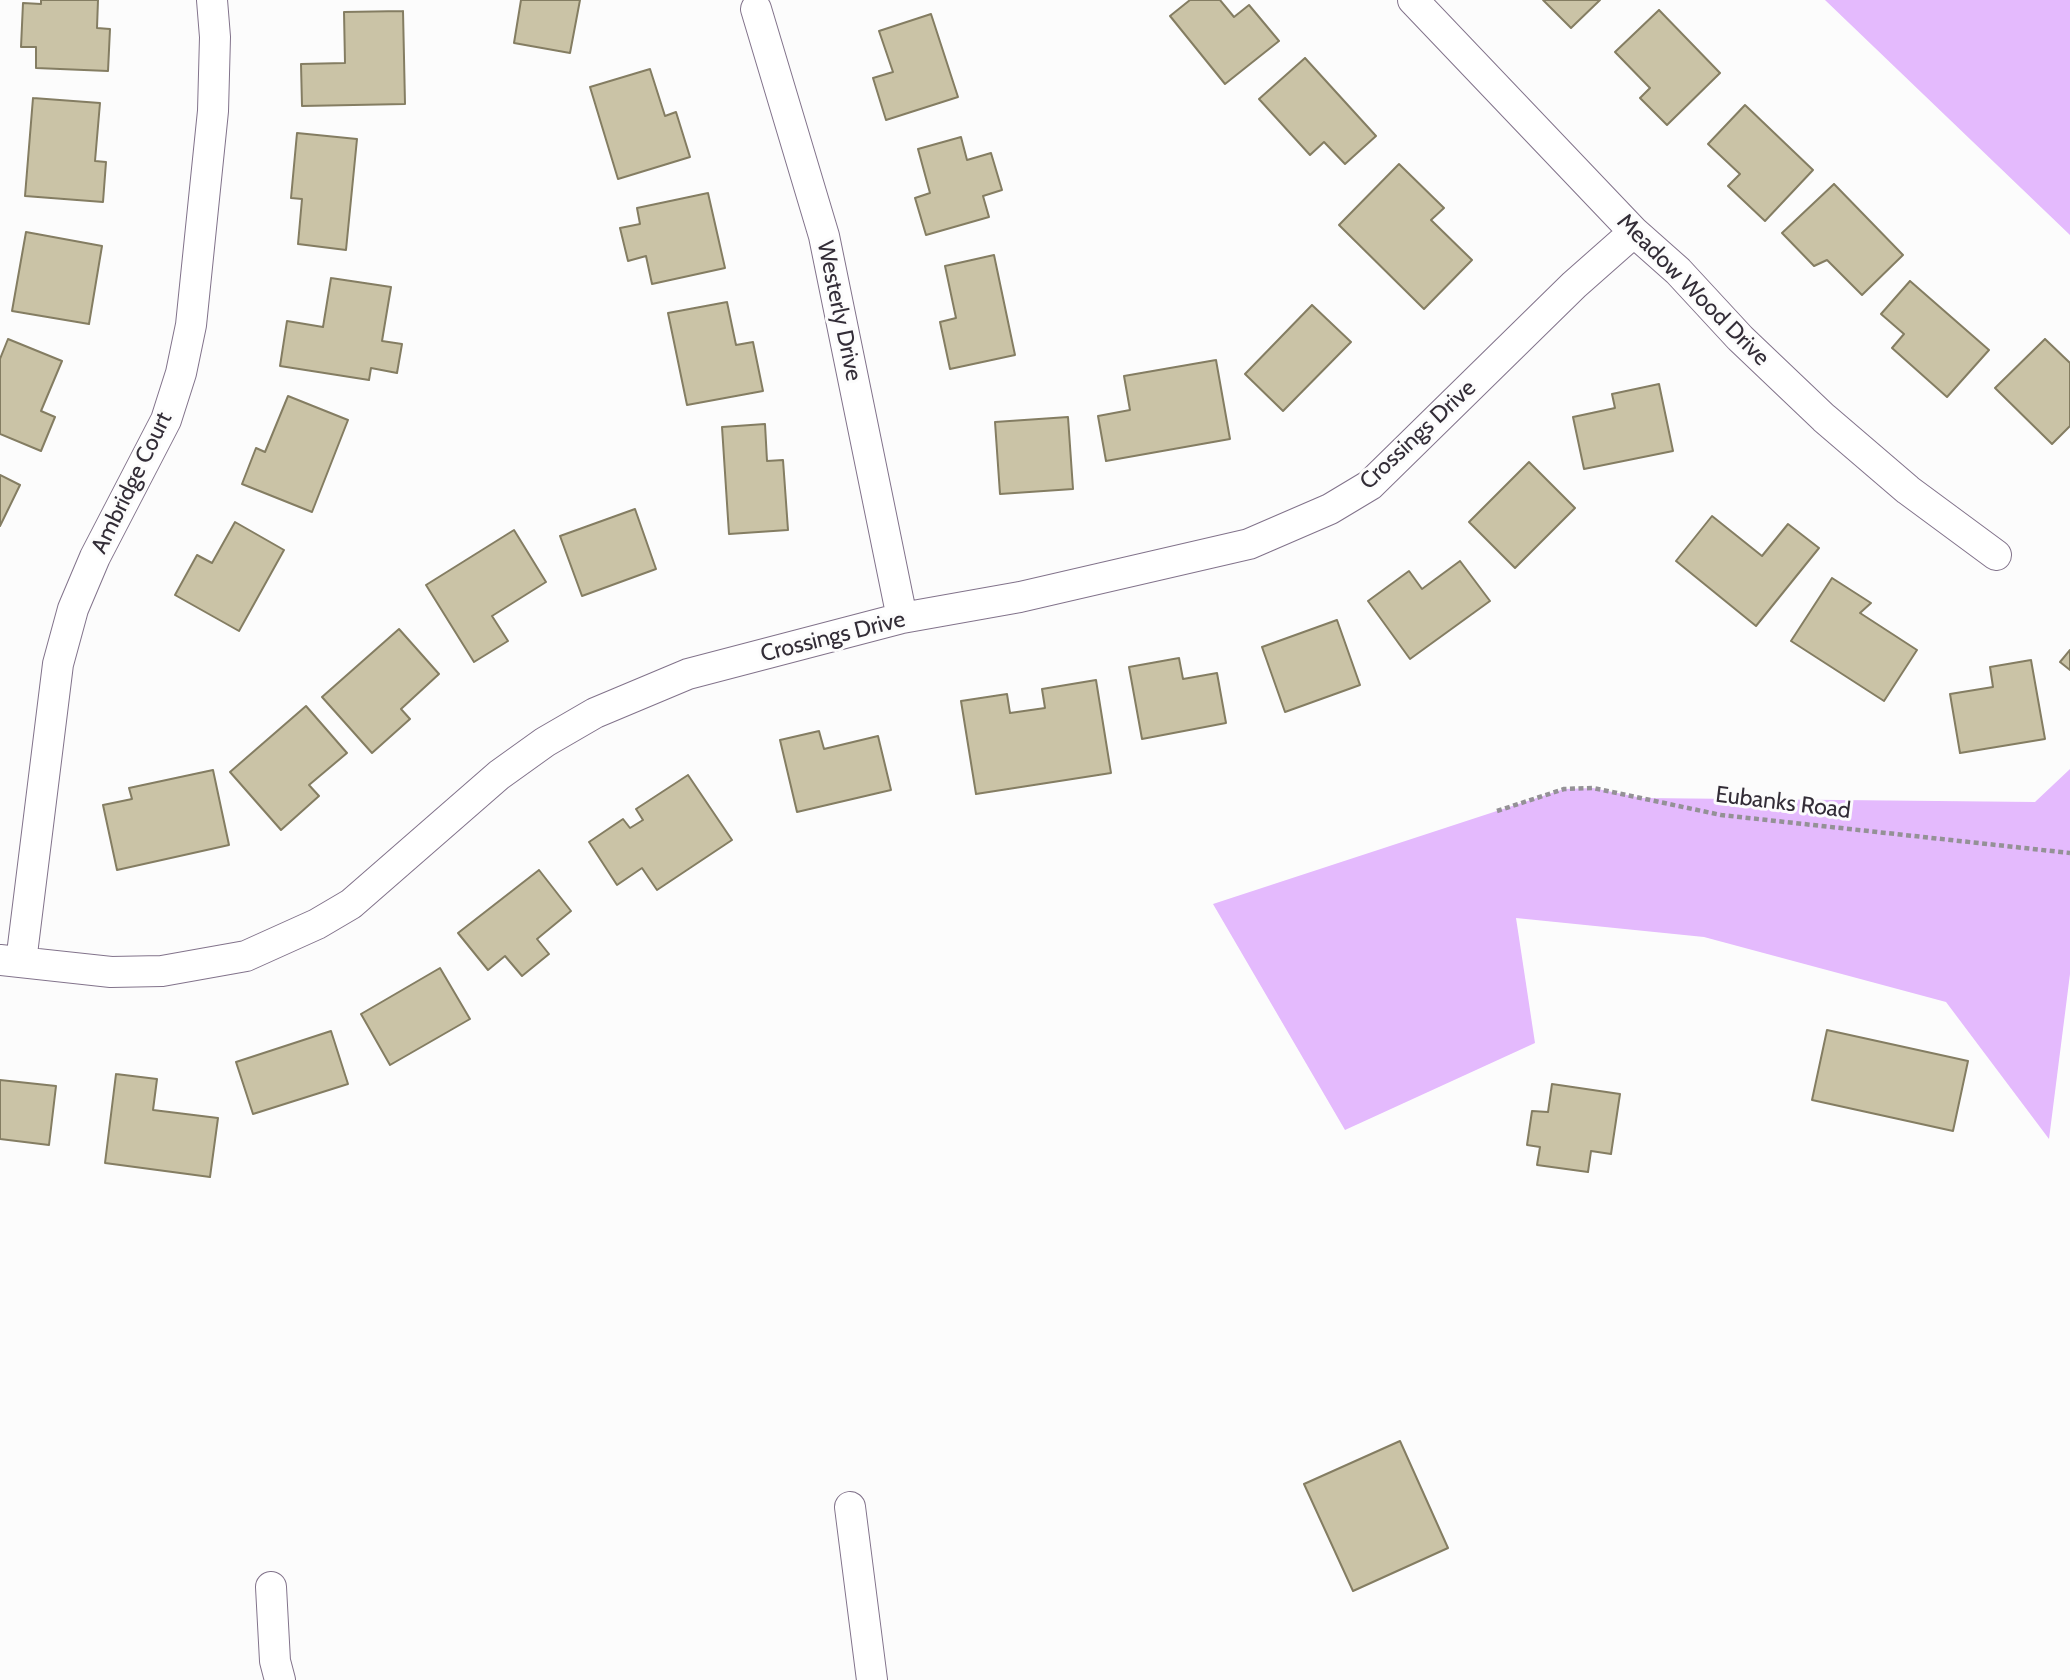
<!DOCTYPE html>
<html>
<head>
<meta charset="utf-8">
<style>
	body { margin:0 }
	canvas { display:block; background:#fcfcfc }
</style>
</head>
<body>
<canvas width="2070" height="1680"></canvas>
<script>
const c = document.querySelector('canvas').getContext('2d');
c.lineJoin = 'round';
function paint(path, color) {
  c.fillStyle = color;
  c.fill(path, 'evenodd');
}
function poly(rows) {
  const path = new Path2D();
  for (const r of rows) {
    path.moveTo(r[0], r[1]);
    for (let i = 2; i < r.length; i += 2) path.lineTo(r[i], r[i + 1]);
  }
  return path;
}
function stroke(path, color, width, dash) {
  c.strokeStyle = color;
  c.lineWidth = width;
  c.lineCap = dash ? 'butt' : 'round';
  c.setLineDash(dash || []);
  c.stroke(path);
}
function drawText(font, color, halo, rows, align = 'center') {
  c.font = font + ' Cabin,sans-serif';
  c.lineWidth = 6;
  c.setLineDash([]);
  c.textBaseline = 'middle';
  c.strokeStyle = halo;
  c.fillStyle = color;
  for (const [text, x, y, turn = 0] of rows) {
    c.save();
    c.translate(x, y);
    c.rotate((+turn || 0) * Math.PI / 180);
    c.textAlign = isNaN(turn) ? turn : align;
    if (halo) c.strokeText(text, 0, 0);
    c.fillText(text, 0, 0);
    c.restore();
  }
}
const forest = poly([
	[1825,0,2070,0,2070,235],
	[2070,769,2070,974,2049,1139,1946,1002,1704,937,1516,918,1535,1043,1345,1130,1213,904,1564,789,1593,788,1642,798,2035,802]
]);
const building = poly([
	[41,0,98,0,97,28,110,29,108,71,36,68,36,47,21,47,23,3,41,4,41,0],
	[521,0,580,0,570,53,514,43,521,0],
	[1190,0,1220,0,1234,17,1249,5,1279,41,1225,84,1170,16,1190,0],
	[1543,0,1600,0,1571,28,1543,0],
	[1659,10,1720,73,1667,125,1640,98,1650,88,1615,52,1659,10],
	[403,11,405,104,302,106,301,64,345,63,344,12,403,11],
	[931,14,958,97,886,120,873,78,893,72,879,31,931,14],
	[1305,58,1376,136,1345,164,1324,142,1310,155,1259,99,1305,58],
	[650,69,665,116,676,112,690,157,618,179,590,87,650,69],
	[33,98,100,103,95,161,106,162,103,202,25,196,33,98],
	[1745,105,1813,170,1765,221,1728,186,1740,174,1708,144,1745,105],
	[297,133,357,139,346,250,298,244,302,199,291,198,297,133],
	[961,137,967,160,991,153,1002,190,983,196,989,217,926,235,915,198,930,193,918,149,961,137],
	[1399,164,1444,208,1431,220,1472,260,1424,309,1339,225,1399,164],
	[1834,184,1903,255,1862,295,1827,260,1814,266,1782,233,1834,184],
	[708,193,725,268,652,284,646,256,628,261,620,228,640,224,637,208,708,193],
	[26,232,102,246,89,324,12,311,26,232],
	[994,255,1015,355,950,369,940,322,956,318,945,266,994,255],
	[331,278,391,287,382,341,402,344,397,373,371,368,369,380,280,366,287,321,323,327,331,278],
	[1910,281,1989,350,1947,397,1892,348,1904,334,1881,314,1910,281],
	[727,302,736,345,753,342,763,391,687,405,668,313,727,302],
	[1312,305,1351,342,1283,411,1245,374,1312,305],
	[8,339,62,361,41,411,55,417,41,451,0,434,0,359,8,339],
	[2045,339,2070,363,2070,426,2052,444,1995,388,2045,339],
	[1216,360,1230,439,1106,461,1098,416,1130,410,1124,376,1216,360],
	[1659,384,1673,451,1584,469,1573,417,1615,408,1612,394,1659,384],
	[288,396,348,420,312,512,242,484,256,448,265,452,288,396],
	[1068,417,1073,489,1000,494,995,422,1068,417],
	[765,424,767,461,783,460,788,530,729,534,722,427,765,424],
	[1529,462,1575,508,1515,568,1469,522,1529,462],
	[0,475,20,485,0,526,0,475],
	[635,509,656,569,582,596,560,536,635,509],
	[1712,516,1762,556,1788,524,1819,548,1756,626,1676,561,1712,516],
	[235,522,284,550,239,631,175,595,197,555,212,563,235,522],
	[514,530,546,582,492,616,508,641,474,662,426,585,514,530],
	[1460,561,1490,601,1410,659,1368,601,1409,571,1422,589,1460,561],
	[1832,578,1871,603,1860,613,1917,650,1884,701,1791,641,1832,578],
	[1337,620,1360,685,1285,712,1262,647,1337,620],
	[399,629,439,674,401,709,410,719,372,753,322,697,399,629],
	[2070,650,2070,670,2060,662,2070,650],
	[1179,658,1183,679,1217,673,1226,723,1142,739,1129,667,1179,658],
	[2031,660,2045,739,1960,753,1950,694,1993,687,1990,667,2031,660],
	[1096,680,1111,773,976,794,961,701,1007,694,1010,713,1045,708,1042,689,1096,680],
	[306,706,347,753,309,785,319,796,281,830,230,772,306,706],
	[819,731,824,749,878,736,891,790,797,812,780,740,819,731],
	[213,770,229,845,117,870,103,805,132,799,129,788,213,770],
	[688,775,732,840,657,890,642,868,617,885,589,842,623,819,630,828,643,820,636,809,688,775],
	[539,870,571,911,537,939,549,954,522,976,505,956,488,970,458,933,539,870],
	[440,968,470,1019,390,1065,361,1014,440,968],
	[1827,1030,1968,1061,1953,1131,1812,1100,1827,1030],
	[331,1031,348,1084,253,1114,236,1062,331,1031],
	[116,1074,157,1079,153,1110,218,1118,210,1177,105,1163,116,1074],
	[0,1080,56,1086,49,1145,0,1139,0,1080],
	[1552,1084,1620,1094,1611,1154,1591,1151,1588,1172,1537,1165,1540,1147,1527,1145,1532,1111,1548,1112,1552,1084],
	[1400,1441,1448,1548,1353,1591,1304,1484,1400,1441]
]);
const path = poly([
	[1497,811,1564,789,1593,788,1721,815,2070,853]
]);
const street = poly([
	[1413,0,1634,232,1678,271,1740,338,1824,418,1908,490,1996,555],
	[756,9,824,236,902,618],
	[0,960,111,972,162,971,246,956,317,924,351,904,499,775,545,742,595,713,688,674,902,618,1020,597,1249,544,1330,509,1370,485,1574,285,1634,232],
	[21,962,58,664,73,609,95,557,166,420,181,373,191,325,213,111,215,37,212,0],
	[850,1507,872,1680],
	[271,1587,275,1661,280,1680]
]);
const streetNames = [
	["Meadow Wood Drive",1693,290,45],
	["Westerly Drive",839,311,78],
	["Crossings Drive",1418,435,-43],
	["Ambridge Court",132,483,-64],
	["Crossings Drive",833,637,-14],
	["Eubanks Road",1783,803,7]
];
paint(forest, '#e4bafd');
paint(building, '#cac3a6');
stroke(building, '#847d62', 2);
stroke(street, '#82738b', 32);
stroke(path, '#949196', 4.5, [5, 3.5]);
stroke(street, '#fff', 30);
drawText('23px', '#332d37', '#fcfcfc', streetNames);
</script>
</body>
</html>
